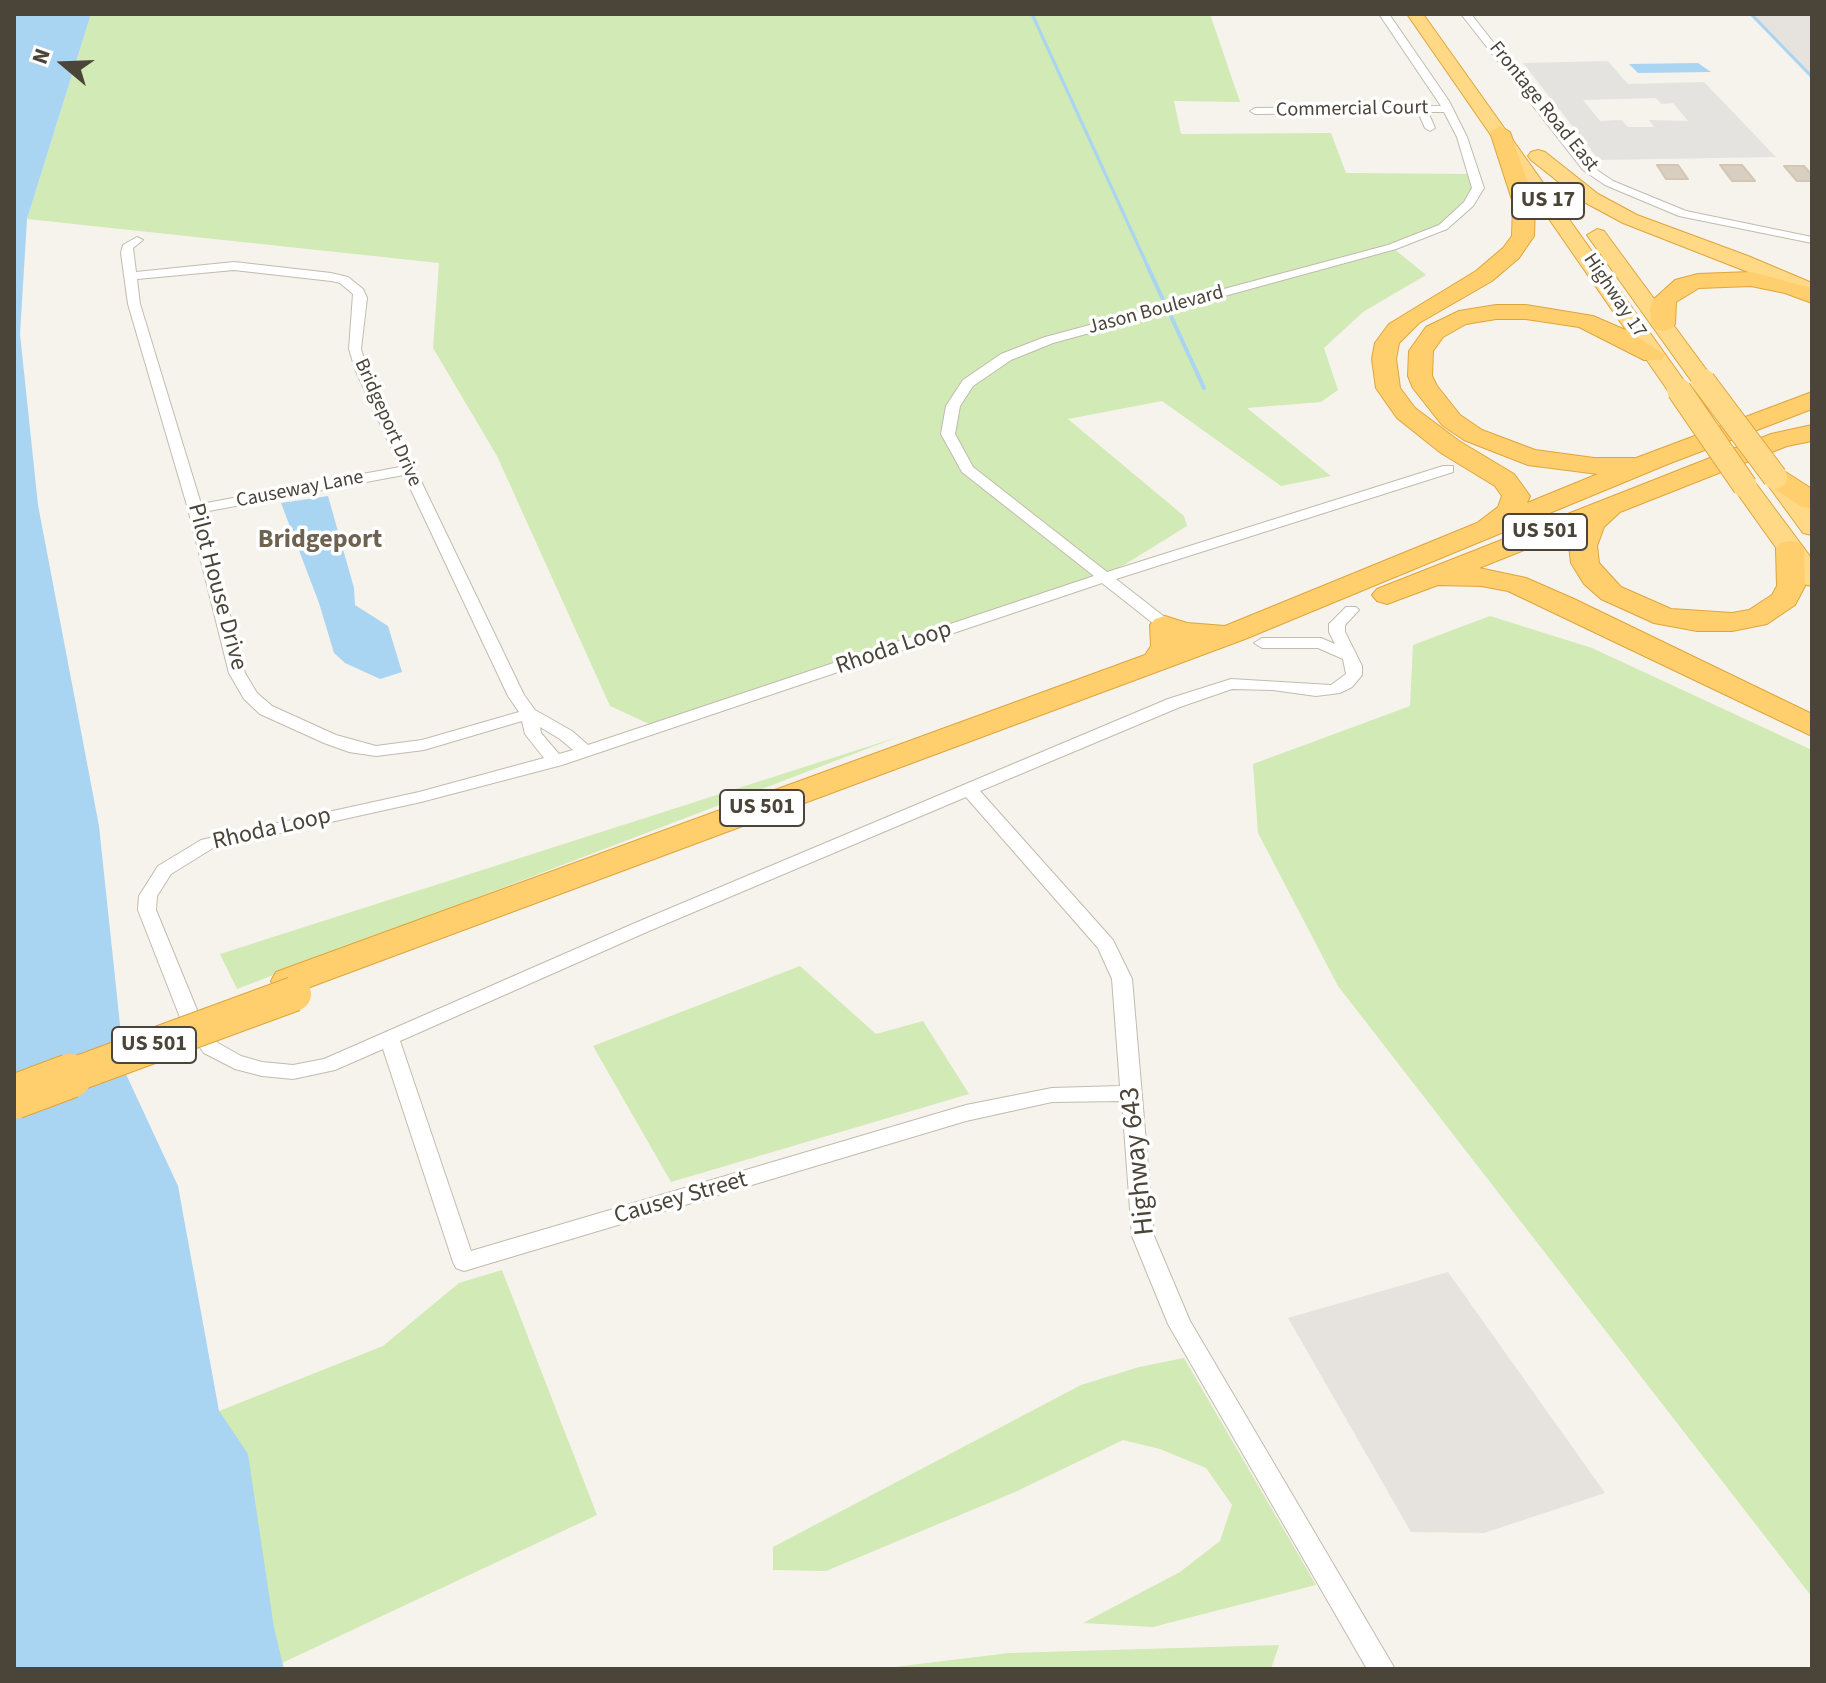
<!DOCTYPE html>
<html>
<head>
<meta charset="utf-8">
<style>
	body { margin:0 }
	#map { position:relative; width:1826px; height:1683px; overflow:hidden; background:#f6f3ec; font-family:"Source Sans 3",sans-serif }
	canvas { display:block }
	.frame { position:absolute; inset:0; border:16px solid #4b4439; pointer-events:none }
	.north { position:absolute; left:24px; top:24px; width:80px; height:80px; -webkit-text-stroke:6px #fff; paint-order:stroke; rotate:289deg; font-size:22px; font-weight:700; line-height:32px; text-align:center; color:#4b4439 }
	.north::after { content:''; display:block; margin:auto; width:28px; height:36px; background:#4b4439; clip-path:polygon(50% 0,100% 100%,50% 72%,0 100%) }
</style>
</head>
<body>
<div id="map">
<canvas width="1826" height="1683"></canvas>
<div class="frame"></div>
<div class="north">N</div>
</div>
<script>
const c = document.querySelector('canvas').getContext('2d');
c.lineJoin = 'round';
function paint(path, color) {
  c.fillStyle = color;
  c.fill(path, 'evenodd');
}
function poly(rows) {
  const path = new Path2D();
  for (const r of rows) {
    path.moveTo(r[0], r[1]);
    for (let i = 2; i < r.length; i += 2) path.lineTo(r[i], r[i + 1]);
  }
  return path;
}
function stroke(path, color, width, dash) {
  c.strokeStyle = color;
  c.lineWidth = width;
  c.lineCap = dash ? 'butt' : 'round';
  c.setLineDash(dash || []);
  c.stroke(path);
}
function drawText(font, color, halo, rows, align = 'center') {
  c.font = font + ' "Source Sans 3",sans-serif';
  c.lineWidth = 7;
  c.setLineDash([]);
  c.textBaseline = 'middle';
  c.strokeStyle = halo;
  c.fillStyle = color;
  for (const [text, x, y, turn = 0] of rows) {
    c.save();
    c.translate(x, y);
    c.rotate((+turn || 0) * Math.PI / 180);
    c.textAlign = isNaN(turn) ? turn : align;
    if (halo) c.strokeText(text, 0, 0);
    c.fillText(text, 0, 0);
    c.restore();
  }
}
const industrial = poly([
	[1751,14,1812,14,1812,78],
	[1448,1272,1605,1493,1484,1533,1411,1532,1288,1318]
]);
const green = poly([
	[91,14,1210,14,1240,102,1174,101,1181,134,1331,133,1346,173,1476,174,1478,188,1443,227,1393,248,1426,275,1363,312,1324,348,1338,390,1321,402,1247,408,1331,476,1281,486,1162,401,1068,419,1184,516,1187,526,1103,578,658,728,610,706,497,456,433,348,439,263,27,219],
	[1490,616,1592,648,1812,750,1812,1597,1338,986,1258,833,1253,764,1410,706,1413,645],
	[898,737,237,989,220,954],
	[800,966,876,1034,923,1021,969,1094,671,1182,593,1046],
	[502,1270,597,1515,282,1663,219,1411,383,1346,459,1283],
	[1184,1358,1316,1585,1153,1627,1083,1623,1180,1572,1220,1541,1232,1505,1206,1468,1160,1449,1123,1440,1015,1492,826,1571,773,1570,773,1547,1081,1385,1139,1367],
	[1279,1645,1271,1669,878,1669,1009,1653]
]);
const parking = poly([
	[1608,61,1628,84,1704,82,1776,157,1599,160,1523,63],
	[1656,98,1661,104,1673,103,1688,121,1649,120,1654,127,1628,127,1622,120,1600,121,1583,100]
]);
const water = poly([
	[14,14,91,14,27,219,20,334,38,505,99,826,125,1072,178,1186,219,1411,248,1454,274,1628,284,1669,14,1669],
	[1698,63,1711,72,1638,73,1629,64],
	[328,496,354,588,355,605,388,626,402,672,380,679,345,663,334,653,319,603,281,503]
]);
const streamFar1 = poly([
	[1032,14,1148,267],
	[1751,14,1812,77]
]);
const stream = poly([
	[1147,265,1165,304],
	[1169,312,1204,388]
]);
const building = poly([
	[1657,165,1678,165,1688,179,1666,179,1657,165],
	[1720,165,1742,165,1755,181,1732,181,1720,165],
	[1784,166,1804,166,1812,175,1812,181,1797,181,1784,166]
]);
const minor = poly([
	[1379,14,1389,14,1449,101,1467,137,1484,188,1473,206,1447,229,1396,249,1053,343,1011,360,973,386,960,406,955,434,973,467,1107,572,1443,466,1453,466,1453,472,1116,579,1171,622,1173,625,1171,628,1159,628,1102,583,562,765,421,802,213,848,171,874,157,896,156,910,202,1022,218,1043,241,1056,262,1062,293,1065,324,1059,635,923,1168,699,1231,679,1331,685,1346,674,1343,659,1318,648,1262,648,1254,643,1262,638,1321,638,1335,644,1329,632,1329,624,1346,607,1356,607,1359,610,1345,625,1345,632,1362,666,1362,675,1352,687,1340,693,1316,696,1273,690,1232,689,1180,707,980,791,1113,940,1132,979,1154,1236,1190,1321,1395,1669,1367,1669,1168,1324,1132,1236,1122,1101,1052,1102,966,1121,464,1271,456,1268,453,1262,383,1049,335,1070,293,1079,262,1076,235,1069,204,1053,183,1025,138,910,139,896,158,866,201,840,419,792,544,758,525,734,522,721,424,750,376,756,349,752,324,743,260,714,244,699,229,673,188,509,128,304,121,253,123,245,137,237,143,240,133,248,136,272,234,262,331,273,348,277,363,289,367,298,361,349,367,369,524,695,535,710,572,731,588,745,1094,576,962,472,941,434,946,406,963,380,1001,354,1045,337,1388,245,1439,225,1464,202,1472,188,1457,137,1444,112,1428,112,1435,128,1430,131,1425,128,1418,112,1255,114,1250,111,1255,108,1441,106,1379,14],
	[234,270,331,281,340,283,353,294,349,349,355,369,400,467,201,504,140,304,137,279,234,270],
	[404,475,508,696,519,712,422,740,376,746,336,735,272,706,257,693,245,673,203,512,404,475],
	[540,727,560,739,573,750,559,754,541,733,540,727],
	[966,797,1098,948,1112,979,1120,1086,1052,1088,966,1105,471,1251,400,1041,649,931,966,797],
	[1461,14,1471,14,1591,166,1613,181,1686,211,1812,237,1812,243,1679,216,1605,185,1583,170,1461,14]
]);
const trunk = poly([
	[1407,14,1423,14,1687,385,1691,390,1687,395,1671,395,1407,14],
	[1538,150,1545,152,1598,194,1637,215,1748,256,1812,283,1812,297,1623,223,1584,202,1531,160,1528,156,1531,152,1538,150],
	[1597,229,1604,231,1711,376,1715,381,1711,386,1695,386,1587,235,1597,229],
	[1775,469,1784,472,1812,509,1812,535,1803,533,1762,477,1766,472,1775,469],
	[1745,478,1754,481,1812,559,1812,586,1802,584,1732,486,1736,481,1745,478]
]);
const motorway = poly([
	[1500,126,1510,132,1535,203,1534,236,1519,258,1492,281,1419,323,1399,343,1396,359,1400,388,1415,408,1459,441,1514,474,1530,496,1527,503,1598,474,1528,465,1464,440,1442,425,1413,388,1408,376,1409,351,1426,327,1459,311,1496,305,1526,305,1593,316,1630,332,1665,355,1662,360,1644,360,1579,327,1526,319,1496,319,1466,324,1443,337,1433,351,1432,376,1437,386,1460,415,1482,430,1535,450,1594,458,1636,458,1812,392,1812,409,1668,464,1245,639,302,990,289,994,276,990,271,981,276,972,1145,655,1151,646,1150,625,1155,619,1165,616,1187,623,1225,626,1477,523,1498,507,1502,496,1495,486,1441,453,1397,418,1376,388,1372,359,1375,343,1389,324,1476,271,1503,248,1512,236,1513,203,1490,132,1500,126],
	[1751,272,1812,288,1812,303,1785,293,1751,286,1699,288,1676,302,1675,324,1671,329,1663,331,1655,329,1651,324,1650,308,1654,299,1675,280,1698,274,1751,272],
	[1812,425,1812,441,1787,446,1620,512,1604,527,1597,546,1599,563,1621,587,1671,609,1732,613,1749,610,1772,595,1777,586,1776,549,1780,543,1790,541,1800,543,1804,549,1805,586,1795,605,1767,624,1732,631,1697,631,1654,623,1601,599,1584,584,1571,563,1569,546,1574,530,1479,568,1526,578,1574,599,1812,714,1812,736,1508,591,1481,586,1438,585,1387,604,1377,601,1372,595,1377,589,1771,434,1812,425],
	[1775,469,1784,471,1812,489,1812,509,1802,507,1766,483,1762,477,1766,471,1775,469]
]);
const trunkBridge = poly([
	[1703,381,1775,477],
	[1679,390,1745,486]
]);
const motorwayBridgeFar1 = poly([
	[65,1078,294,994]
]);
const motorwayBridge = poly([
	[14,1097,70,1076]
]);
const farStreetnames = [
	["Frontage Road East",1543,107,51],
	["Commercial Court",1352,110,-1],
	["Highway 17",1614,296,56],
	["Jason Boulevard",1156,311,-15],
	["Bridgeport Drive",387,423,66],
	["Causeway Lane",300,490,-11]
];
const shields = [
	[1548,201,72],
	[1545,532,84],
	[762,808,84],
	[154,1045,84]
];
const shieldNames = [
	["US 17",1548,201],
	["US 501",1545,532],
	["US 501",762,808],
	["US 501",154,1045]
];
const streetNames = [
	["Pilot House Drive",216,587,75],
	["Rhoda Loop",894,649,-19],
	["Rhoda Loop",272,830,-13],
	["Causey Street",681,1199,-16]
];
const neighbourhoodNames = [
	["Bridgeport",320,541]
];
const nearStreetnames = [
	["Highway 643",1139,1161,-96]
];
paint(industrial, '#e6e2dd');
paint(green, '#d2eab5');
paint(parking, '#e5e3e0');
paint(water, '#a9d4f2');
stroke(streamFar1, '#a9d4f2', 3);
stroke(stream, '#a9d4f2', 4);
paint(building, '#d8cfc1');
stroke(building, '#d3c7b4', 2);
stroke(minor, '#c2bbae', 2);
stroke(trunk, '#e0a43c', 2);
stroke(motorway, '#e0a43c', 2);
paint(minor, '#fff');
paint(trunk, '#ffd985');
paint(motorway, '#ffcf6e');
stroke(trunkBridge, '#e0a43c', 26, []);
stroke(motorwayBridgeFar1, '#e0a43c', 36, []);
stroke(motorwayBridge, '#e0a43c', 46, []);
stroke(trunkBridge, '#ffd985', 24);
stroke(motorwayBridgeFar1, '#ffcf6e', 34);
stroke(motorwayBridge, '#ffcf6e', 44);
drawText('20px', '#4b4439', '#fff', farStreetnames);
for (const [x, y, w] of shields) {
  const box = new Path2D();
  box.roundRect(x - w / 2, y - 18, w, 36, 6);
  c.fillStyle = '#fff';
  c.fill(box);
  stroke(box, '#4b4439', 2);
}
drawText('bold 22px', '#4b4439', null, shieldNames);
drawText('24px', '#4b4439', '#fff', streetNames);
drawText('bold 26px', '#6e6250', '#fff', neighbourhoodNames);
drawText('28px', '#4b4439', '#fff', nearStreetnames);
</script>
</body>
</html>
